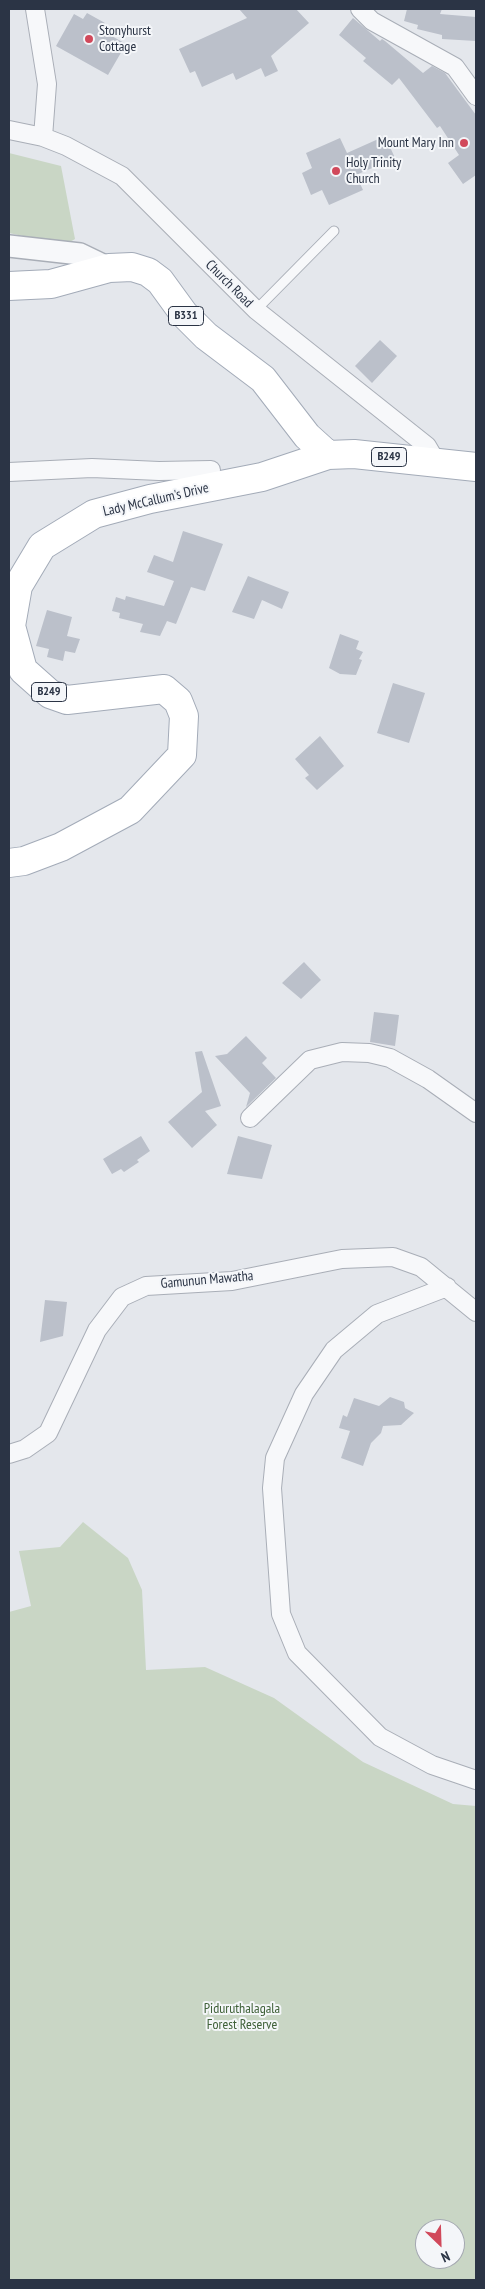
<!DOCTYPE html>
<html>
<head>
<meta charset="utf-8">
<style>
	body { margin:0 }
	#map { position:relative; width:485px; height:2289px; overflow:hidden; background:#e4e7ec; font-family:"PT Sans Narrow",sans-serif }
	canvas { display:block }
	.frame { position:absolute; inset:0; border:10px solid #2b3445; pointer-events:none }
	.north { position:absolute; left:415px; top:2219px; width:50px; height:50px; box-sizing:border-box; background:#f4f6f9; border:1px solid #a4a8b1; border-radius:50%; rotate:156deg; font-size:14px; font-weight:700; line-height:20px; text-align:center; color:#2b3445 }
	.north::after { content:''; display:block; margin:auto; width:18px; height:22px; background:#d1495b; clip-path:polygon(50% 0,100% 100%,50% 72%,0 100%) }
</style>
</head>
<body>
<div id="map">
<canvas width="485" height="2289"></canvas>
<div class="frame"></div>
<div class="north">N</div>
</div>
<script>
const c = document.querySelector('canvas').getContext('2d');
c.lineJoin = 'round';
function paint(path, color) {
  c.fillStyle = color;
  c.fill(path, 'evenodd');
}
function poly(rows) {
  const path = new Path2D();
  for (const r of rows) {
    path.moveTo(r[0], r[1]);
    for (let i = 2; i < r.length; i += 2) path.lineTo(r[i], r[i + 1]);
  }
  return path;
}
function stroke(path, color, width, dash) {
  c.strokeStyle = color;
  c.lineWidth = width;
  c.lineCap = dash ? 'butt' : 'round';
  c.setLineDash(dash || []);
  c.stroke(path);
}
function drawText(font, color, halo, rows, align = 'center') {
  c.font = font + ' "PT Sans Narrow",sans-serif';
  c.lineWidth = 4;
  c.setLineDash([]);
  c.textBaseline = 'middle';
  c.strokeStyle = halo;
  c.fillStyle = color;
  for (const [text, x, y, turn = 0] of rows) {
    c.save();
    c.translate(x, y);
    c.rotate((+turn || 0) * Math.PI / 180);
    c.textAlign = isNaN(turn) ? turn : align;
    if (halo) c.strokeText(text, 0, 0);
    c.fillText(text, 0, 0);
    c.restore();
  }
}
const green = poly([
	[9,153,61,166,75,239,65,245,9,233],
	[83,1522,128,1558,142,1590,146,1670,205,1667,274,1698,363,1762,453,1804,476,1806,476,2280,9,2280,9,1612,31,1606,19,1551,60,1547],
	[425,2229,455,2229,455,2259,425,2259]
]);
const building = poly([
	[239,9,296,9,309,23,271,56,278,71,265,77,261,68,236,80,233,73,202,87,195,71,190,73,179,49,247,18],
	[407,9,442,9,440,14,476,17,476,41,442,39,442,35,417,29,418,25,404,21],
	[87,13,105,23,101,30,126,44,108,75,56,46,74,14,83,19],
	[353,18,380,41,382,39,385,41,423,73,432,66,445,73,476,115,476,175,463,184,448,163,459,155,440,126,437,128,399,78,392,85,363,61,366,58,339,35],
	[385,136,395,158,356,175,363,190,329,205,322,190,311,195,302,173,312,168,306,153,340,138,347,153],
	[380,340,397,356,372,383,355,366],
	[183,531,223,544,205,591,191,587,176,624,167,621,160,636,140,632,143,624,119,618,120,613,112,611,116,597,125,600,126,596,164,606,174,581,147,572,154,555,173,562],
	[248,576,289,592,282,609,262,600,254,619,232,612],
	[47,610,72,617,67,636,80,639,75,653,65,651,63,661,47,657,49,649,36,646],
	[340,634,359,641,356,649,363,652,359,659,362,660,356,675,340,674,329,668],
	[393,683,425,693,409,743,377,733],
	[320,736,344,766,317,790,305,778,309,775,295,759],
	[304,962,321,980,301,999,282,983],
	[374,1012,399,1015,395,1046,370,1042],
	[246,1036,267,1058,262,1063,276,1078,246,1107,250,1093,215,1056,227,1054],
	[202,1051,221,1106,205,1111,217,1125,192,1148,168,1122,202,1092,195,1052],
	[141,1136,150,1151,137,1160,139,1162,124,1172,121,1169,112,1174,103,1159],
	[238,1136,272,1145,262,1179,227,1174],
	[45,1300,67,1302,63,1336,40,1342],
	[390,1397,404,1402,405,1408,414,1413,401,1425,383,1426,381,1433,371,1443,363,1466,341,1458,350,1431,339,1428,343,1415,347,1417,354,1398,379,1406]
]);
const service = poly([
	[256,310,334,231]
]);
const minor = poly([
	[35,9,47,84,43,137],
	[360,9,372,21,455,67,476,96],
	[9,130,43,137,66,146,122,176,256,310,427,446,437,463],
	[9,472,92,468,159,471,211,470],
	[250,1118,310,1060,342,1052,369,1053,390,1058,428,1079,476,1113],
	[447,1287,377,1314,334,1350,304,1394,275,1458,272,1488,281,1614,297,1653,380,1737,432,1765,476,1780],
	[9,1454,25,1449,48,1433,97,1330,122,1297,146,1286,232,1281,342,1259,393,1257,421,1267,476,1312]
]);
const tertiary = poly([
	[9,246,80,254,109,268]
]);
const primary = poly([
	[9,286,51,284,109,268,132,267,148,272,160,281,184,314,206,336,263,379,307,436,328,455],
	[9,863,24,861,61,847,130,810,182,755,184,716,178,701,164,689,67,700,50,694,23,670,11,626,18,586,42,546,94,514,150,499,262,477,328,455,354,454,476,467]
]);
const markers = [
	[89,39,5,"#d1495b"],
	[464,143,5,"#d1495b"],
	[336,171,5,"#d1495b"]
];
const shields = [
	[186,316,35],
	[389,457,35],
	[49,692,35]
];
const shieldNames = [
	["B331",186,316],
	["B249",389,457],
	["B249",49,692]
];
const poiNames = [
	["Stonyhurst",99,31],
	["Cottage",99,47],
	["Mount Mary Inn",454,143,"right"],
	["Holy Trinity",346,163],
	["Church",346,179]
];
const streetNames = [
	["Church Road",229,284,45],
	["Lady McCallum's Drive",156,500,-13],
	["Gamunun Mawatha",207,1280,-5]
];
const parkNames = [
	["Piduruthalagala",242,2009],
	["Forest Reserve",242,2025]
];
paint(green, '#c9d6c5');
paint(building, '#bbc0ca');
stroke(service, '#a9aeb7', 11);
stroke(minor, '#a9aeb7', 20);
stroke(tertiary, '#a9aeb7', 24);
stroke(primary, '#a3abb8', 30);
stroke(service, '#f7f8fa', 9);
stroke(minor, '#f7f8fa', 18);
stroke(tertiary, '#f7f8fa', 21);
stroke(primary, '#fff', 28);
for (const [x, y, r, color] of markers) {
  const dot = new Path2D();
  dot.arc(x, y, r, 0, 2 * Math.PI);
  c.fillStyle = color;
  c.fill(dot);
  stroke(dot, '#f4f6f9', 2);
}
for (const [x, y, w] of shields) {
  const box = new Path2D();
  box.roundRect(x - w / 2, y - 9.5, w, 19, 4);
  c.fillStyle = '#f4f6f9';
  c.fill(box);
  stroke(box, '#2b3445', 1);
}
drawText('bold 12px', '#2b3445', null, shieldNames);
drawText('14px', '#2b3445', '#f4f6f9', poiNames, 'left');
drawText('14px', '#2b3445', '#f4f6f9', streetNames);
drawText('14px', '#3f6138', '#f4f6f9', parkNames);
</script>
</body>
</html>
